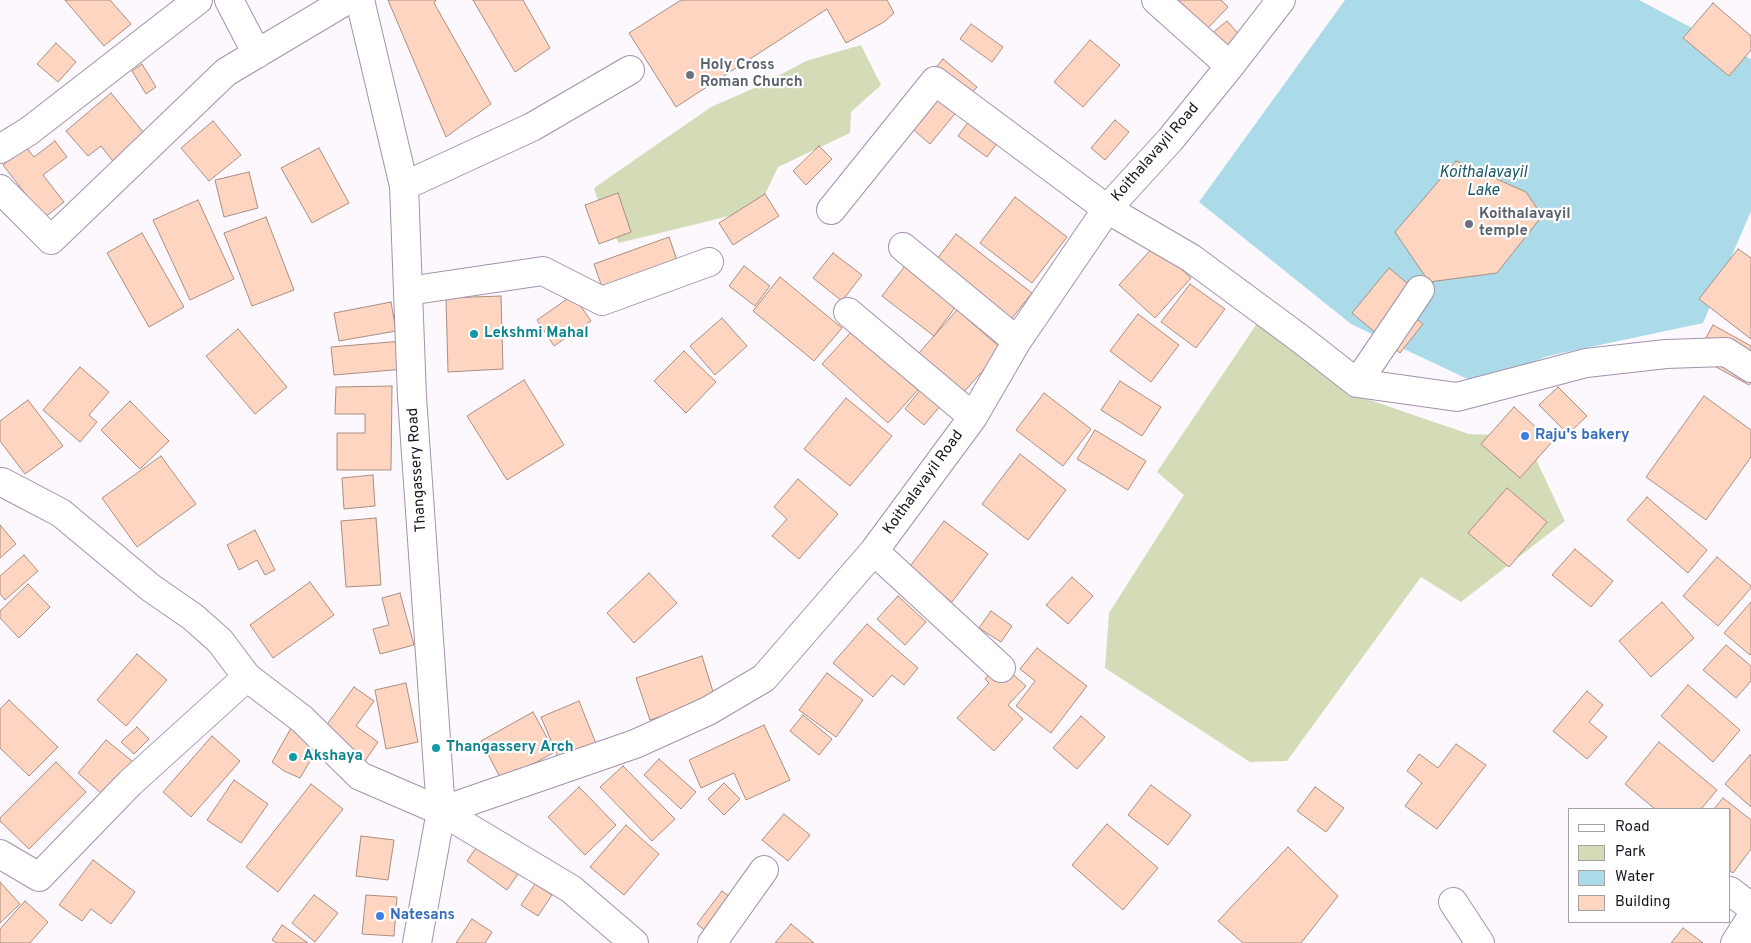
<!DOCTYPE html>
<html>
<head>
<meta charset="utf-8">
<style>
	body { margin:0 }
	#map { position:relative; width:1751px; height:943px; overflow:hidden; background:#fcf8fe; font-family:Overpass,sans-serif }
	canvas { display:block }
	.legend { position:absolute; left:1568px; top:808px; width:162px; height:115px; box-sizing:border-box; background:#fff; border:1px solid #a4a1a5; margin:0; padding:6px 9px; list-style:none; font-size:15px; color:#1b151e }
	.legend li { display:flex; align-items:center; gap:10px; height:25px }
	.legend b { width:25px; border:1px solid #a4a1a5 }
</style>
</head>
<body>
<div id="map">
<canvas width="1751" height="943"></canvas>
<ul class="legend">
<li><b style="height:6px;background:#fff"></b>Road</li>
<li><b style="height:14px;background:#d3dcb7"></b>Park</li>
<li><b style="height:14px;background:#abdae9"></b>Water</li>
<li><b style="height:14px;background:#fed5c1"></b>Building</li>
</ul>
</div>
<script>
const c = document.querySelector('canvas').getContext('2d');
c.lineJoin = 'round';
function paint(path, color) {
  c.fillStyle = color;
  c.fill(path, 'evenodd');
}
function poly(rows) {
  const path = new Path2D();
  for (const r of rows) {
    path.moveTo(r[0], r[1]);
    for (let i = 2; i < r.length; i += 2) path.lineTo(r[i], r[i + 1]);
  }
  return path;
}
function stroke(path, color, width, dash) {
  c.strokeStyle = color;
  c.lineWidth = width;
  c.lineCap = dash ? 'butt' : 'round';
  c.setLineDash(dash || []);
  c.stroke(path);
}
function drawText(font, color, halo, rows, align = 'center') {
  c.font = font + ' Overpass,sans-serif';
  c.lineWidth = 4.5;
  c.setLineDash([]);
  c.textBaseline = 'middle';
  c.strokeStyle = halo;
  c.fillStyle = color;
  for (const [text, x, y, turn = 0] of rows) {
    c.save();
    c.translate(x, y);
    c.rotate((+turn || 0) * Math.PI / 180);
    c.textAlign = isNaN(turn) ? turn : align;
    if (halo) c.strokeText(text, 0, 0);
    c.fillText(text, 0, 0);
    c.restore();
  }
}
const green = poly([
	[861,45,881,85,851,112,850,133,778,167,758,209,619,243,603,216,594,188,711,107,759,86,806,61],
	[1258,322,1358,396,1469,434,1525,436,1565,521,1461,602,1421,577,1287,761,1250,762,1105,668,1109,613,1184,495,1157,472]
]);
const water = poly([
	[1345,0,1639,0,1751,59,1751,211,1703,323,1548,356,1476,383,1351,324,1199,202]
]);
const building = poly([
	[65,0,110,0,131,24,104,46,65,0],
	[388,0,436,0,434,3,491,104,446,137,388,0],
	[473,0,523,0,550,48,515,72,473,0],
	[681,0,887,0,894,13,884,22,846,43,827,9,676,107,629,33,681,0],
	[1175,0,1221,0,1228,7,1207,29,1175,0],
	[1713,3,1751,36,1751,50,1729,76,1683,38,1713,3],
	[1227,21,1244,40,1228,53,1211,34,1227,21],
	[971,24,1003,47,992,62,960,39,971,24],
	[1090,40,1120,65,1083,107,1054,82,1090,40],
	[56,43,76,62,58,82,37,64,56,43],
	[943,59,977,87,930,144,896,115,943,59],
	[142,64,156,87,146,94,132,71,142,64],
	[111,93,148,138,116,165,101,146,88,156,66,131,111,93],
	[975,113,1003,135,987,157,958,136,975,113],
	[1115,120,1129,132,1105,160,1091,148,1115,120],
	[213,121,241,155,209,181,181,148,213,121],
	[55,141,67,157,43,175,64,202,44,218,3,165,26,147,34,157,55,141],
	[819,146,832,159,806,185,793,171,819,146],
	[319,148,349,203,312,223,281,168,319,148],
	[1456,161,1526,192,1542,216,1497,273,1429,282,1395,232,1456,161],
	[249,172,258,208,224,217,215,180,249,172],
	[618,193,631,232,599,244,585,205,618,193],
	[765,194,779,216,733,245,719,223,765,194],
	[1015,197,1067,237,1032,283,980,243,1015,197],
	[198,200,234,279,190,300,153,220,198,200],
	[266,217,294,290,252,306,224,233,266,217],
	[142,233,184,307,149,327,107,253,142,233],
	[956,234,1032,293,1009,322,934,263,956,234],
	[669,237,679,266,604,293,594,264,669,237],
	[1155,245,1191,278,1155,318,1119,285,1155,245],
	[1738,249,1751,258,1751,339,1699,299,1738,249],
	[833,253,862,275,842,301,813,278,833,253],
	[908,262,959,302,934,336,882,296,908,262],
	[744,266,770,286,755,306,729,286,744,266],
	[1389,268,1414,289,1400,306,1423,324,1400,353,1352,313,1389,268],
	[780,277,842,328,814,361,753,311,780,277],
	[1190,284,1225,309,1196,348,1161,322,1190,284],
	[573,295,591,321,554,346,537,320,573,295],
	[501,296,503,369,448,372,446,298,501,296],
	[391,302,396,331,339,341,334,313,391,302],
	[957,310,1002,349,963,393,918,354,957,310],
	[1138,314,1179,345,1151,382,1110,351,1138,314],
	[722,318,747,346,715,375,690,346,722,318],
	[1713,325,1751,346,1751,382,1749,385,1696,356,1713,325],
	[238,329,287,387,255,414,206,356,238,329],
	[852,331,918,390,888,423,822,364,852,331],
	[403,341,405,369,334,375,331,347,403,341],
	[684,351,716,382,686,413,654,381,684,351],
	[80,367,109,392,89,415,97,422,80,442,43,410,80,367],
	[524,380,564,445,507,480,467,416,524,380],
	[1120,381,1161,407,1142,436,1101,410,1120,381],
	[392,386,391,470,337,470,337,433,365,433,365,414,335,414,336,387,392,386],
	[1558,387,1587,416,1568,434,1539,405,1558,387],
	[922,388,942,404,924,425,905,409,922,388],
	[1044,393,1091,429,1063,466,1016,430,1044,393],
	[1704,396,1751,430,1751,457,1706,520,1646,477,1704,396],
	[846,398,892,436,850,486,804,449,846,398],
	[28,400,63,446,25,474,0,441,0,421,28,400],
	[130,401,169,441,140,469,101,430,130,401],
	[1514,407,1552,442,1520,478,1481,444,1514,407],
	[1095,430,1146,461,1128,490,1077,459,1095,430],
	[1020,454,1066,490,1028,540,982,504,1020,454],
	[161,456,196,504,137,547,102,498,161,456],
	[373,475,375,506,344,509,342,478,373,475],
	[798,479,838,514,799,559,772,536,787,519,774,507,798,479],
	[1507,488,1547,522,1509,567,1468,533,1507,488],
	[1647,497,1707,550,1688,573,1627,520,1647,497],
	[376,518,381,585,346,587,341,521,376,518],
	[944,521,988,554,952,602,908,569,944,521],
	[0,525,16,544,0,558,0,525],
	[255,530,275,570,265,575,257,560,239,570,227,545,255,530],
	[1575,549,1613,581,1591,607,1552,575,1575,549],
	[24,555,38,571,5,600,0,594,0,576,24,555],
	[1717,557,1751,586,1751,588,1718,626,1683,596,1717,557],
	[649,573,677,603,634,643,607,613,649,573],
	[1072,577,1093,596,1068,624,1046,605,1072,577],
	[310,582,334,615,273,658,250,625,310,582],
	[28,584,50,607,19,638,0,618,0,611,28,584],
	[400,593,414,645,380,654,373,629,389,625,382,598,400,593],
	[898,596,926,622,905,645,877,619,898,596],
	[1662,602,1694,638,1651,677,1619,641,1662,602],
	[1751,602,1751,654,1750,655,1724,633,1751,602],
	[991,611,1012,626,1001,642,979,628,991,611],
	[867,624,918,668,904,685,892,675,873,697,833,663,867,624],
	[1726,645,1751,666,1751,681,1736,698,1703,670,1726,645],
	[1037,648,1087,686,1051,733,1016,706,1035,681,1020,669,1037,648],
	[137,654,167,680,126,726,97,700,137,654],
	[702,656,715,698,650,720,636,678,702,656],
	[1000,663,1026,686,1008,705,1023,719,994,751,957,718,989,683,985,679,1000,663],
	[827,673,863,700,836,737,799,710,827,673],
	[406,683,418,742,386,749,375,690,406,683],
	[1688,685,1740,730,1713,762,1661,716,1688,685],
	[354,687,374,701,356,726,378,742,365,761,323,730,354,687],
	[1587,691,1603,705,1589,722,1607,737,1587,759,1553,731,1587,691],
	[9,700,58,747,29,776,0,748,0,709,9,700],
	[579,701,597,746,560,762,541,717,579,701],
	[533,712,555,752,502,781,481,741,533,712],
	[803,715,832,739,819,755,790,731,803,715],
	[1081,716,1105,737,1077,769,1053,748,1081,716],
	[764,725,790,780,746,800,734,773,701,788,689,760,764,725],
	[137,727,149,739,134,754,121,742,137,727],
	[291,728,320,744,300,778,284,771,272,762,291,728],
	[212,736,240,761,191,817,163,792,212,736],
	[106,740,137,765,108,799,78,773,106,740],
	[1659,742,1717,790,1701,809,1655,809,1625,784,1659,742],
	[1456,744,1486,765,1437,829,1405,806,1422,783,1407,771,1419,754,1438,768,1456,744],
	[1750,755,1751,756,1751,807,1725,784,1750,755],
	[659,759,696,792,681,809,644,775,659,759],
	[56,762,86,792,29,849,0,821,0,818,56,762],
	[623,766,675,819,652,841,600,787,623,766],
	[234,780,268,804,241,843,207,820,234,780],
	[724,783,740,799,724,815,708,799,724,783],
	[311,784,343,809,278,892,246,867,311,784],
	[1151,785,1191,815,1168,845,1128,815,1151,785],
	[579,787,616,825,585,855,548,817,579,787],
	[1315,787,1344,808,1326,832,1297,811,1315,787],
	[1723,798,1751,820,1751,849,1733,873,1730,871,1730,809,1714,809,1723,798],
	[784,814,810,835,788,861,762,840,784,814],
	[1107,824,1158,868,1123,910,1072,865,1107,824],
	[626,825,659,854,624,895,590,867,626,825],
	[361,836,394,840,388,880,356,876,361,836],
	[478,845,518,874,507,890,467,861,478,845],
	[1288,847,1338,896,1301,943,1243,943,1218,921,1288,847],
	[93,860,135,892,111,924,91,909,82,921,59,905,93,860],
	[0,882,20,904,0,923,0,882],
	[535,884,552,895,538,916,521,905,535,884],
	[722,891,749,911,721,943,697,924,722,891],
	[314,895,338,913,315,942,292,923,314,895],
	[366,895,397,897,394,936,362,934,366,895],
	[25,901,48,922,30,943,0,943,0,929,25,901],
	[472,919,492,932,485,943,456,943,472,919],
	[791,924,814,943,775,943,791,924],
	[282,925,308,943,277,943,272,940,282,925],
	[1683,928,1703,943,1671,943,1683,928]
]);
const minor = poly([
	[229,0,257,54],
	[1156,0,1230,66],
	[0,149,29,131,198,0],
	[404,186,532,127,630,70],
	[0,189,51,240,226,72,347,0],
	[831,210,935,81,1107,209,1191,258,1302,340,1357,383,1420,290],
	[903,247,1017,341],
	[408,291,543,271,602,301,709,262],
	[848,312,973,417],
	[1357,383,1457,397,1586,363,1666,354,1726,352,1751,368],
	[0,483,2,482,61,513,151,588,193,617,220,641,247,677,302,719,360,776,441,811,635,744,708,711,764,678,874,551,973,417,1017,341,1107,209,1170,140,1230,66,1281,0],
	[874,551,1001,668],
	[0,854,39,877,130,783,247,677],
	[1730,891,1751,907],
	[1453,902,1480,943],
	[712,943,764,870],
	[1735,943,1751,918]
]);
const tertiary = poly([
	[360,0,404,186,412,397,441,811,417,943],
	[441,811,571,889,634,943]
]);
const markers = [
	[690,75,5,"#6b7280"],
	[1469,224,5,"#6b7280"],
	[474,334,5,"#0f9aa8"],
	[1525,436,5,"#3f7fe0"],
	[436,748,5,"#0f9aa8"],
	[293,757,5,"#0f9aa8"],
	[380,916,5,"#3f7fe0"]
];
const worshipNames = [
	["Holy Cross",700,66],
	["Roman Church",700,83],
	["Koithalavayil",1479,215],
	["temple",1479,232]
];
const streetNames = [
	["Koithalavayil Road",1156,153,-49],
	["Thangassery Road",418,470,-94],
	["Koithalavayil Road",924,483,-54]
];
const cultureNames = [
	["Lekshmi Mahal",484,334],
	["Thangassery Arch",446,748],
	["Akshaya",303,757]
];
const shopNames = [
	["Raju's bakery",1535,436],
	["Natesans",390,916]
];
const waterNames = [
	["Koithalavayil",1483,174],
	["Lake",1483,192]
];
paint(green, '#d3dcb7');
paint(water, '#abdae9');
paint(building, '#fed5c1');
stroke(building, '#ab8e80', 1);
stroke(minor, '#a292ab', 30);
stroke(tertiary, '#a292ab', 30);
stroke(minor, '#fff', 28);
stroke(tertiary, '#fff', 28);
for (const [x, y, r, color] of markers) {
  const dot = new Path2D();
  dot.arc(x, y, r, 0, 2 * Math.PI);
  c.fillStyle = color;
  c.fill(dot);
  stroke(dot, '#fff', 2);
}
drawText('bold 15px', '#5b616d', '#fff', worshipNames, 'left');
drawText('15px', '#1b151e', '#fff', streetNames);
drawText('bold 15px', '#0d838f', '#fff', cultureNames, 'left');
drawText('bold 15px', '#366cbe', '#fff', shopNames, 'left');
drawText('italic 16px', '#195767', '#fff', waterNames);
</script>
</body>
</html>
